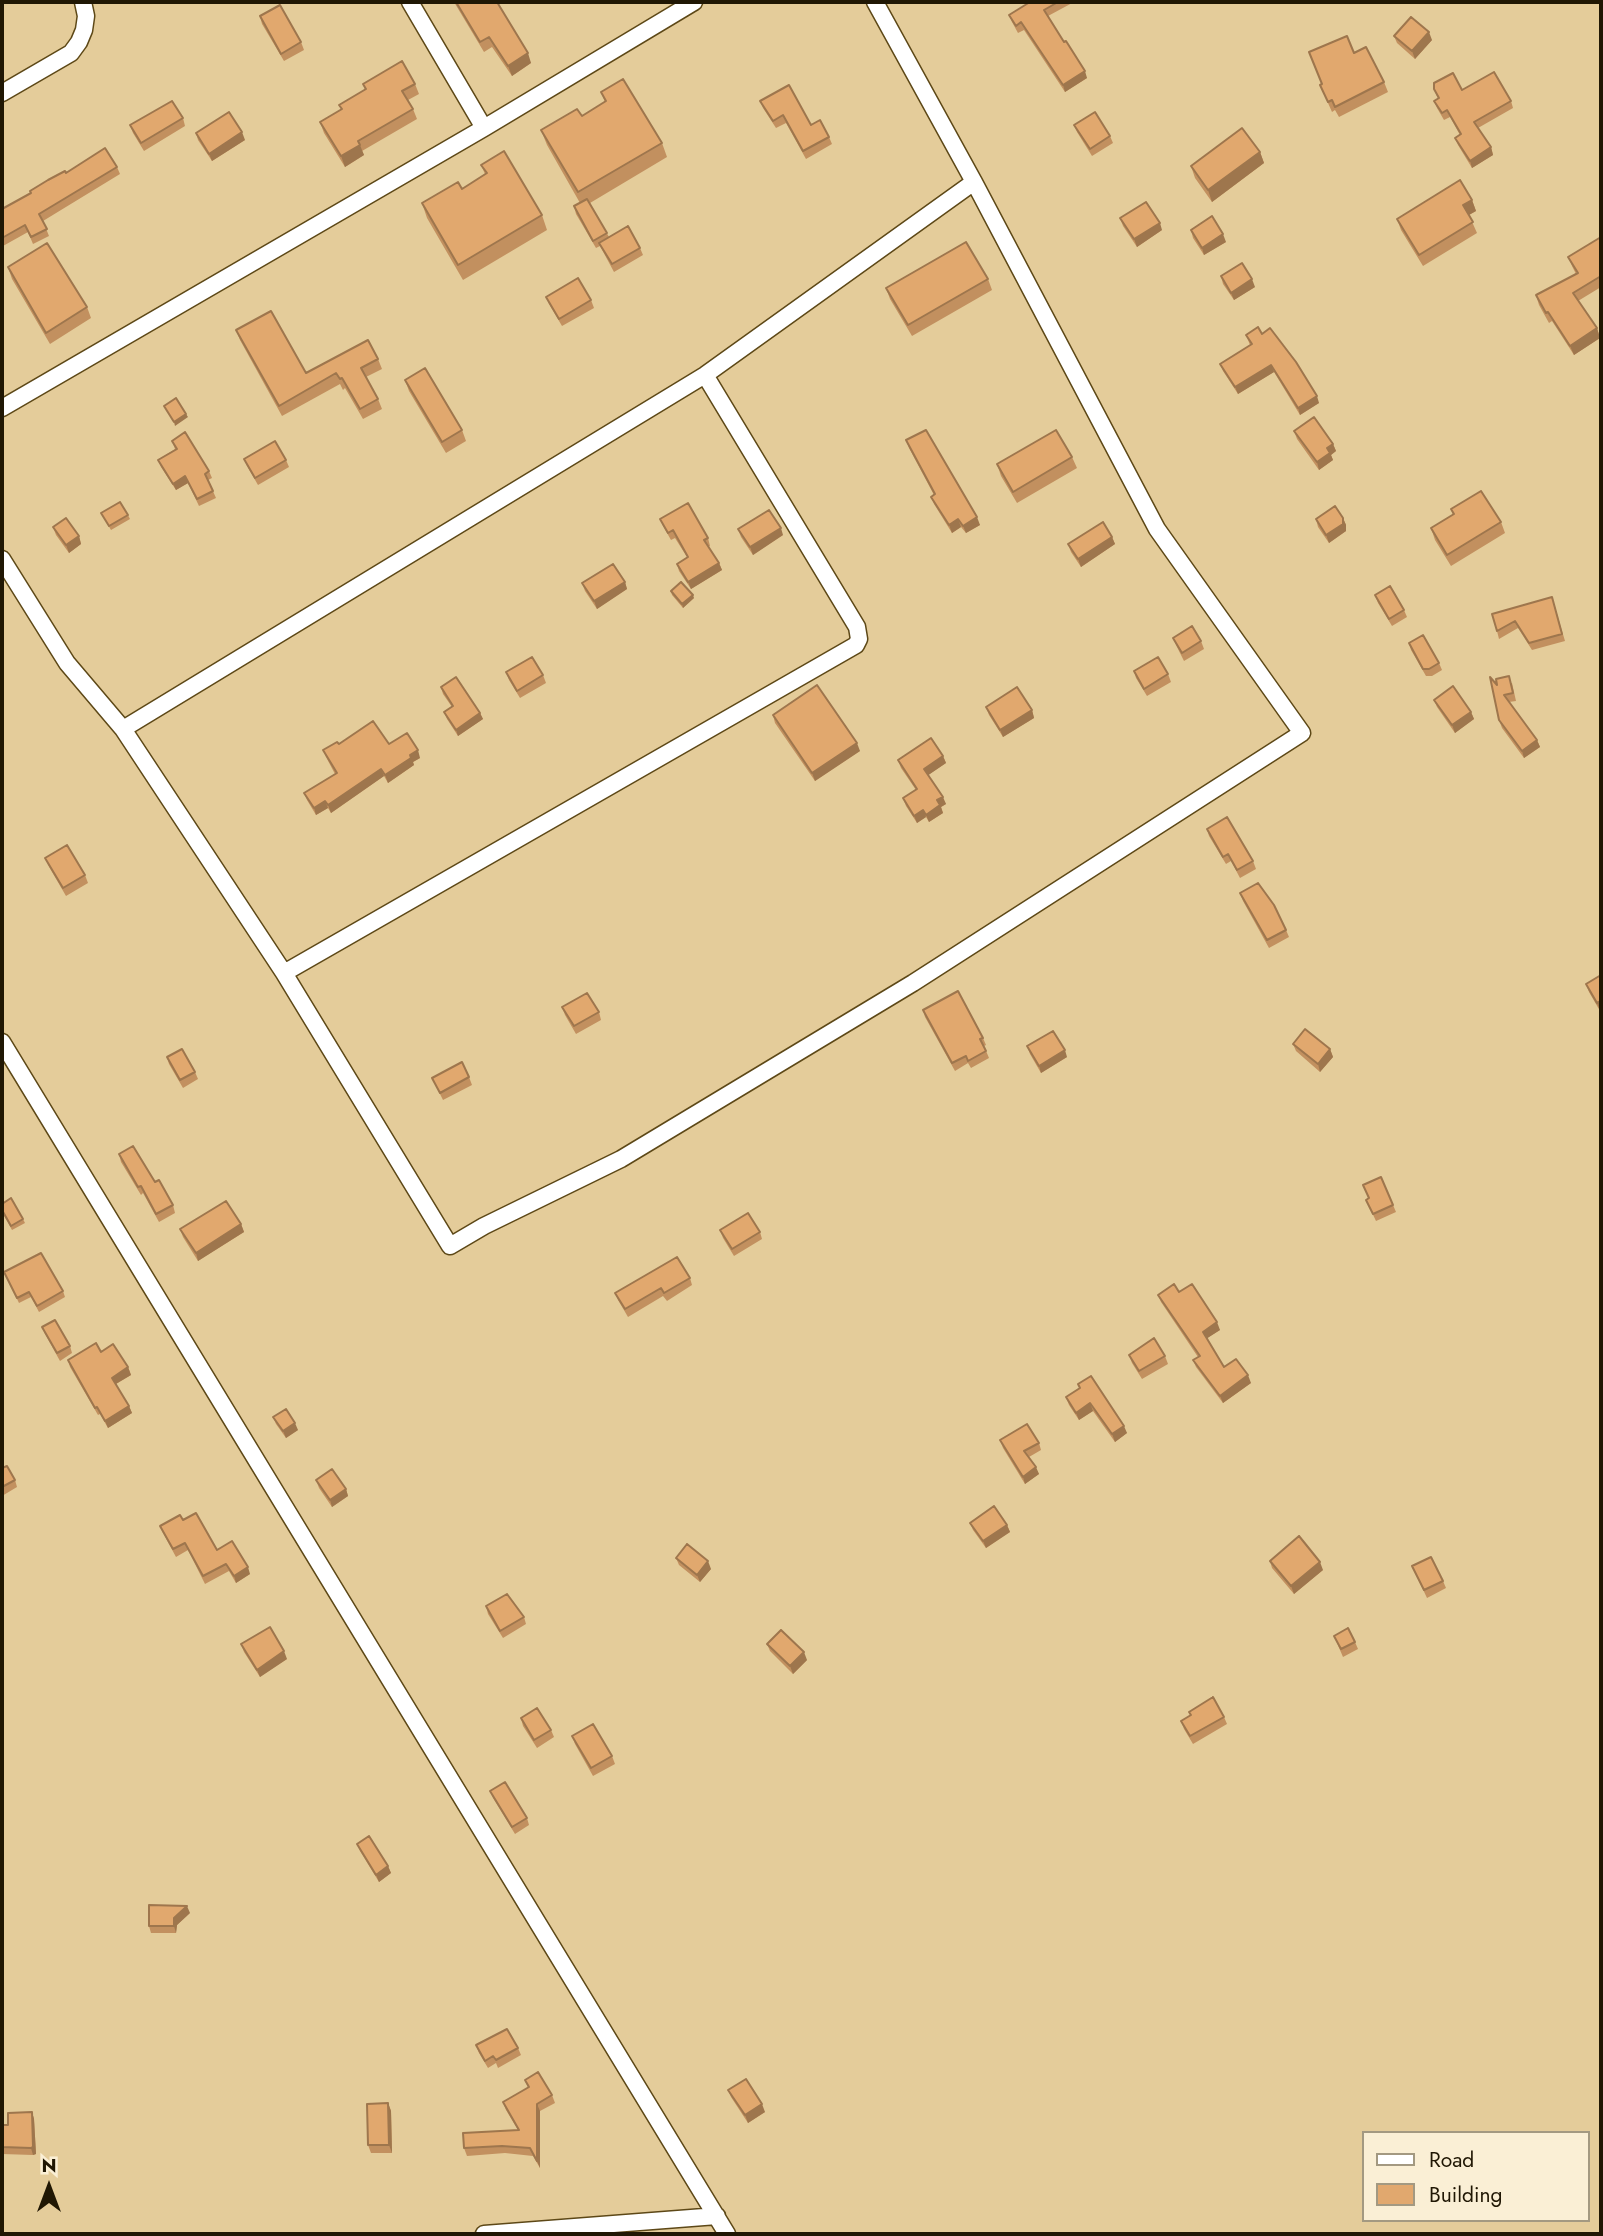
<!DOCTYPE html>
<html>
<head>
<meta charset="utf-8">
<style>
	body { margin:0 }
	#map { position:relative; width:1603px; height:2236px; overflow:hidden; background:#e4cc9a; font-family:Jost,sans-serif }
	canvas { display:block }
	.frame { position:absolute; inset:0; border:4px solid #201704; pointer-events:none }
	.legend { position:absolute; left:1362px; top:2131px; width:228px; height:91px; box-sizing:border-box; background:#faefd5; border:2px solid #a39981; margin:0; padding:9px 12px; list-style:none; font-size:21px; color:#201704 }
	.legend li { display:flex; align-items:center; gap:14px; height:35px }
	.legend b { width:35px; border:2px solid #a39981 }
	.north { position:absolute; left:14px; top:2152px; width:70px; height:70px; -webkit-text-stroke:5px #faefd5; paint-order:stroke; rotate:0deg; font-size:19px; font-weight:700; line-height:28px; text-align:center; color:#201704 }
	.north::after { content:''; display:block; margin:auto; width:24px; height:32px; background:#201704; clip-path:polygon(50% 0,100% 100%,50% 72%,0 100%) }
</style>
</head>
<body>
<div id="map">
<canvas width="1603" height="2236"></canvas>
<div class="frame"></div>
<ul class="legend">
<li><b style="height:9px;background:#fff"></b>Road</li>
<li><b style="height:19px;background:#e1a86e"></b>Building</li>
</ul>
<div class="north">N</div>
</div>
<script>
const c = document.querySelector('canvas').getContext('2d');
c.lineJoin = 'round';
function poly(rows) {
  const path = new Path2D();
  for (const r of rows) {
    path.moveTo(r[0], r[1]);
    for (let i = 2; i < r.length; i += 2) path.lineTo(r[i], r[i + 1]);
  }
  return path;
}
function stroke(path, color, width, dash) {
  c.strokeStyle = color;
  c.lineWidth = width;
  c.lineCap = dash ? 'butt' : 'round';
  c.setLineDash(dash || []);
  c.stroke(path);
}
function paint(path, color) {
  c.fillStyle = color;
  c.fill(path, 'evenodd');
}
const minor = poly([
	[410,2,484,128],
	[875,2,974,182,1157,529,1302,733,913,983,621,1159,484,1226,450,1246,284,973,123,729,705,375,974,182],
	[2,93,71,53,79,42,84,30,86,16,83,2],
	[2,408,484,128,694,2],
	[2,559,67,663,123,729],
	[284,973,856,645,859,639,857,627,705,375],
	[2,1042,727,2234],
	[484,2234,717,2216]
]);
const wall = poly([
	[454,2,497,2,531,63,512,76,492,47,484,52],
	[1030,2,1074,2,1048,16,1087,78,1065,92,1024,30,1018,33,1012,22,1009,15],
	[260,16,301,42,304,50,284,61,262,24],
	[1394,36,1432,40,1415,59,1397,43],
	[1354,53,1384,82,1388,92,1339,117,1335,110,1332,112,1320,85],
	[363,84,415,84,419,94,408,100,413,109,417,119,362,151,364,155,345,167,324,133,320,122,341,110,339,105,365,90],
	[1434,89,1462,90,1511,101,1513,108,1478,128,1491,147,1493,155,1472,168,1458,145,1455,138,1460,135,1450,117,1444,120,1437,108,1434,101,1438,99],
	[601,92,662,143,667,157,590,203,609,237,640,248,643,255,614,272,600,246,596,248,576,214,574,206,580,203,547,145,541,130,582,116,605,102],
	[760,101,811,125,829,137,832,144,806,159,786,123,776,128,763,108],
	[183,118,185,126,144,151,133,133,130,125],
	[1074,125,1110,136,1113,143,1092,156,1077,132],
	[196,133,245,140,212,161,198,140],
	[1260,152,1264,163,1212,202,1195,178,1191,166],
	[481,165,542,215,547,230,463,280,427,218,422,203,462,189,485,174],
	[117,167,120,174,43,221,49,236,33,244,28,232,3,246,2,244,2,209,66,173],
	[1472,200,1476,211,1469,215,1477,233,1423,266,1401,230,1397,219],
	[1120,218,1162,230,1137,247,1123,226],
	[1191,230,1226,242,1204,255,1193,238],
	[1601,237,1601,287,1578,301,1597,328,1600,338,1574,355,1552,321,1549,323,1539,305,1536,295,1576,274,1572,266,1568,257],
	[8,267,87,307,91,318,50,344,12,279],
	[1221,276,1255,287,1234,300,1223,284],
	[988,279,992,290,912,336,890,299,886,288],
	[546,297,591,300,594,308,562,326,549,304],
	[236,330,306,373,378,359,382,369,366,377,378,399,382,409,363,419,345,388,343,390,340,384,282,416,240,340],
	[1262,334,1319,403,1300,415,1274,372,1238,394,1223,371,1220,364,1250,345,1246,335],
	[405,380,462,430,466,441,446,453,409,391],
	[1294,431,1333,444,1336,451,1331,455,1333,460,1319,470,1297,439],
	[906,440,980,525,966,533,961,527,952,533,934,504,931,497,934,495,909,448],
	[172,441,209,471,212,478,208,480,216,498,199,506,188,483,176,490,161,467,158,460,175,449],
	[1072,457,1077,468,1017,503,1001,476,997,464],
	[244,459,286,460,289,467,258,485,247,466],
	[1451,509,1501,522,1505,533,1451,566,1435,540,1431,528,1453,515],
	[101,513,128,515,130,519,111,530],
	[1343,518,1346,525,1346,531,1329,543,1318,527,1316,519],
	[660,519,708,538,710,546,708,547,719,563,722,570,691,589,679,571,677,564,687,557,675,538,671,540,663,526],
	[53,527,79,536,81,544,69,553,56,535],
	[738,529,783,535,753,555,741,537],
	[1112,537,1115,544,1081,567,1071,552,1068,544],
	[625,582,627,589,597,609,585,591,582,583],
	[671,591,694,598,683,608,672,595],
	[1375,595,1404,610,1407,617,1392,626,1378,603],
	[1552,597,1565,641,1532,650,1518,628,1499,639,1497,631],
	[1173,638,1201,641,1204,649,1184,661,1176,645],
	[1409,643,1439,663,1442,670,1432,676,1426,676,1411,650],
	[1134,671,1168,674,1171,682,1147,696,1136,678],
	[506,672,543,675,546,683,520,698,509,680],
	[1512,683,1516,701,1509,702,1537,740,1540,747,1524,758,1502,728,1499,720,1497,685],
	[441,687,480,713,483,719,458,736,447,719,444,712,452,707,443,694],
	[1434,700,1471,712,1474,719,1455,733,1437,707],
	[986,707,1032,710,1034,718,1003,737,989,715],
	[773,715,860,751,815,781,775,723],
	[339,744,389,744,420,758,413,762,414,765,388,783,384,776,331,813,328,808,316,815,307,800,304,793,335,774,326,757,323,750],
	[943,756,946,763,928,775,946,804,941,807,943,813,929,822,926,817,917,823,906,806,903,798,916,790,901,768,898,760],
	[1207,829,1253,861,1256,869,1240,878,1231,861,1226,864,1209,836],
	[45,858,85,875,88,883,66,896,48,865],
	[1240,893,1286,930,1289,937,1269,948,1243,901],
	[1601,975,1601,1010,1600,1011,1589,992,1586,984],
	[562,1007,599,1012,601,1020,576,1034,565,1015],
	[923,1010,983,1038,986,1045,984,1046,989,1058,971,1068,968,1063,955,1071,925,1017],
	[1293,1044,1330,1049,1333,1057,1320,1072,1296,1051],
	[1027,1046,1067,1057,1041,1073,1030,1054],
	[167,1057,195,1072,198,1079,183,1088,169,1064],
	[469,1077,472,1085,443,1100,432,1078],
	[119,1154,173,1205,175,1213,159,1222,143,1193,141,1195,121,1162],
	[1363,1185,1393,1205,1396,1212,1376,1221,1366,1200,1369,1199],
	[2,1204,23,1219,25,1223,12,1230,2,1212],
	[241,1224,244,1232,198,1261,183,1237,180,1229],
	[720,1230,760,1232,762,1239,734,1256,723,1238],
	[4,1272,63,1291,65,1297,39,1312,31,1297,19,1303],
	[690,1278,692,1285,667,1301,663,1296,628,1317,618,1300,615,1293],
	[1179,1292,1220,1330,1207,1338,1224,1367,1251,1383,1223,1403,1196,1367,1193,1360,1198,1357,1161,1302,1158,1295],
	[42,1327,70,1346,72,1353,60,1361,45,1334],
	[101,1352,128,1367,131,1375,116,1384,129,1406,132,1413,108,1428,100,1414,98,1415,70,1367,68,1360],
	[1129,1355,1165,1356,1168,1364,1142,1379,1132,1363],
	[1078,1384,1127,1433,1115,1442,1093,1411,1079,1420,1069,1405,1066,1397,1080,1388],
	[273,1417,298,1430,286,1438,276,1424],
	[1000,1440,1039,1443,1041,1450,1029,1457,1039,1474,1025,1484,1003,1448],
	[2,1468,15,1480,17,1487,2,1496],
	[316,1480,346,1489,348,1496,332,1507,319,1488],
	[183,1520,217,1550,250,1574,236,1583,229,1571,205,1584,188,1550,176,1557,163,1533,160,1526],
	[970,1523,1007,1525,1010,1532,986,1548,973,1530],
	[676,1558,711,1569,700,1582,679,1565],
	[1270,1561,1323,1570,1294,1594,1272,1568],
	[1412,1566,1443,1581,1446,1588,1427,1598],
	[486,1606,524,1617,526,1624,503,1638,488,1614],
	[1334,1636,1355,1642,1358,1649,1343,1657],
	[241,1644,287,1659,260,1677,244,1652],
	[767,1644,807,1660,793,1674,770,1651],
	[1189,1712,1224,1717,1227,1724,1193,1744,1184,1729,1181,1721,1190,1716],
	[521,1718,551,1730,554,1737,537,1748,523,1726],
	[572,1736,612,1756,615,1764,593,1776,575,1744],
	[490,1791,527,1818,529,1825,515,1834,493,1798],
	[357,1844,388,1866,391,1873,379,1882,360,1851],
	[190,1913,177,1925,176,1933,151,1933,149,1926],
	[476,2045,518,2048,521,2055,498,2068,496,2063,488,2068,479,2053],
	[525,2080,552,2095,555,2103,540,2111,540,2168,533,2156,505,2153,467,2156,464,2148,518,2130,506,2110,503,2102,528,2088],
	[728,2090,765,2112,748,2123,731,2097],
	[388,2103,391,2111,392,2153,371,2153,368,2145],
	[32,2112,34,2119,36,2154,33,2155,2,2154,2,2125,8,2125]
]);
const shadedWall = poly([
	[1429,32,1432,40,1415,59,1412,51],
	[528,53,531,63,512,76,508,66],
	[1085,71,1087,78,1065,92,1063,85],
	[242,132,245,140,212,161,209,154],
	[360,145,364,155,345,167,341,156],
	[1491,147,1493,155,1472,168,1470,161],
	[1260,152,1264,163,1212,202,1208,190],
	[1472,200,1476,211,1467,216,1463,205],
	[1160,223,1162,230,1137,247,1134,239],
	[1223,234,1226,242,1204,255,1202,248],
	[1252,279,1255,287,1234,300,1231,293],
	[1597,328,1600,338,1574,355,1570,346],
	[1271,365,1274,372,1238,394,1235,387],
	[1317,396,1319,403,1300,415,1298,408],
	[186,414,188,417,175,426,174,422],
	[1333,444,1336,451,1331,455,1333,460,1319,470,1317,462,1327,448],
	[185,476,188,483,176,490,173,484],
	[977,517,980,525,966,533,963,526],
	[1343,518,1346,525,1346,531,1329,543,1326,535],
	[958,519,961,527,952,533,949,525],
	[781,528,783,535,753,555,750,547],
	[79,536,81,544,69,553,66,545],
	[1112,537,1115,544,1081,567,1078,559],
	[719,563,722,570,691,589,688,582],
	[625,582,627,589,597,609,594,601],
	[693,595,694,598,683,608,682,604],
	[1032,710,1034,718,1003,737,1000,730],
	[1471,712,1474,719,1455,733,1452,725],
	[480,713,483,719,458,736,456,730],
	[1537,740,1540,747,1524,758,1522,751],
	[857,743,860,751,815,781,812,773],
	[418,750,420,758,413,762,414,765,388,783,385,775,410,755],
	[943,756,946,763,927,776,924,769],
	[381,769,384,776,331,813,328,805],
	[943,797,946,804,941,807,943,813,929,822,926,815,937,800],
	[325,801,328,808,316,815,314,808],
	[923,810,926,817,917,823,914,816],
	[1601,1001,1601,1010,1600,1011,1597,1003],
	[1330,1049,1333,1057,1320,1072,1318,1064],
	[1065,1050,1067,1057,1041,1073,1039,1066],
	[241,1224,244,1232,198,1261,196,1253],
	[1217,1322,1220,1330,1206,1339,1203,1332],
	[128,1367,131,1375,114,1385,112,1378],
	[1248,1375,1251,1383,1223,1403,1220,1396],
	[1090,1403,1093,1411,1079,1420,1076,1413],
	[129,1406,132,1413,108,1428,105,1421],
	[295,1423,298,1430,286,1438,283,1431],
	[1124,1426,1127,1433,1115,1442,1112,1434],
	[1036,1467,1039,1474,1025,1484,1023,1477],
	[346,1489,348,1496,332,1507,330,1500],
	[1007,1525,1010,1532,986,1548,983,1541],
	[708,1561,711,1569,700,1582,697,1575],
	[1320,1562,1323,1570,1294,1594,1291,1586],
	[248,1567,250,1574,236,1583,234,1576],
	[284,1651,287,1659,260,1677,257,1670],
	[804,1652,807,1660,793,1674,790,1666],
	[388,1866,391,1873,379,1882,376,1875],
	[187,1906,190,1913,177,1925,176,1933,174,1926,174,1918],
	[388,2103,391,2111,392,2153,389,2145],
	[537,2104,540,2111,540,2168,537,2161],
	[762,2104,765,2112,748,2123,745,2115],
	[32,2112,34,2119,36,2154,33,2155,31,2148]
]);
const building = poly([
	[456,2,497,2,528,53,508,66,489,37,480,42,456,2],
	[1030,2,1058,2,1044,10,1064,42,1066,41,1085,71,1063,85,1021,22,1016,26,1009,15,1030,2],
	[280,5,301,42,281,54,260,16,280,5],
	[1411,17,1429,32,1412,51,1394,36,1411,17],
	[1347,36,1354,53,1366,47,1384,82,1335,107,1332,100,1328,102,1320,85,1322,84,1309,52,1347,36],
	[402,61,415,84,402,91,413,109,358,141,360,145,341,156,320,122,342,109,339,105,366,89,363,84,402,61],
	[1494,72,1511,101,1474,122,1491,147,1470,161,1455,138,1461,134,1447,110,1442,113,1434,101,1439,98,1434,89,1434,83,1453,73,1462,90,1494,72],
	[623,79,662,143,578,192,541,130,577,109,582,116,606,101,601,92,623,79],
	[789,85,811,125,820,120,829,137,803,151,783,115,773,121,760,101,789,85],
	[172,101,183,118,141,143,130,125,172,101],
	[229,112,242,132,209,154,196,133,229,112],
	[1095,112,1110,136,1090,149,1074,125,1095,112],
	[1242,128,1260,152,1208,190,1191,166,1242,128],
	[105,148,117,167,39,214,47,229,31,237,25,225,2,238,2,209,31,193,30,191,48,180,65,171,66,173,105,148],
	[504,151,542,215,458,265,422,203,458,182,462,189,487,173,481,165,504,151],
	[1460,180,1472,200,1463,205,1473,222,1419,255,1397,219,1460,180],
	[587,199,607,233,593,241,574,206,587,199],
	[1146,202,1160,223,1134,239,1120,218,1146,202],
	[1212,216,1223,234,1202,248,1191,230,1212,216],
	[628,226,640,248,612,264,599,243,628,226],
	[1601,237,1601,276,1573,293,1597,328,1570,346,1548,312,1546,313,1536,295,1578,273,1568,257,1601,237],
	[966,242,988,279,908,325,886,288,966,242],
	[47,243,87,307,46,333,8,267,47,243],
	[1242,263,1252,279,1231,293,1221,276,1242,263],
	[578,278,591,300,559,319,546,297,578,278],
	[271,311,306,373,368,340,378,359,361,368,378,399,360,409,342,378,340,379,336,373,279,406,236,330,271,311],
	[1258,327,1262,334,1270,328,1296,362,1317,396,1298,408,1271,365,1235,387,1220,364,1252,344,1246,335,1258,327],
	[425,368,462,430,442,442,405,380,425,368],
	[176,398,186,414,174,422,164,406,176,398],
	[1314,417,1333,444,1327,448,1330,453,1317,462,1294,431,1314,417],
	[926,430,977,517,963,526,958,519,949,525,931,497,935,494,906,440,926,430],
	[1056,430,1072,457,1013,492,997,464,1056,430],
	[185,432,209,471,205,474,213,491,197,499,185,476,173,484,158,460,177,449,172,441,185,432],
	[275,441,286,460,255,478,244,459,275,441],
	[1481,491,1501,522,1447,555,1431,528,1454,514,1451,509,1481,491],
	[120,502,128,515,109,526,101,513,120,502],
	[688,503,708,538,704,540,719,563,688,582,677,564,688,557,673,530,668,533,660,519,688,503],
	[1335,506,1343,518,1343,524,1326,535,1316,519,1335,506],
	[769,510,781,528,750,547,738,529,769,510],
	[66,518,79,536,66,545,53,527,66,518],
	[1103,522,1112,537,1078,559,1068,544,1103,522],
	[613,564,625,582,594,601,582,583,613,564],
	[681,582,693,595,682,604,671,591,681,582],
	[1390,586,1404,610,1389,619,1375,595,1390,586],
	[1552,597,1562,634,1529,643,1515,621,1497,631,1492,614,1552,597],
	[1192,626,1201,641,1182,653,1173,638,1192,626],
	[1423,635,1439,663,1429,669,1423,669,1409,643,1423,635],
	[532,657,543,675,517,691,506,672,532,657],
	[1158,657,1168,674,1144,689,1134,671,1158,657],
	[1509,676,1513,693,1504,695,1537,740,1522,751,1499,720,1490,677,1497,685,1496,679,1509,676],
	[456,677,480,713,456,730,444,712,453,706,441,687,456,677],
	[817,685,857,743,812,773,773,715,817,685],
	[1453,686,1471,712,1452,725,1434,700,1453,686],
	[1017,687,1032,710,1000,730,986,707,1017,687],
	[373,721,389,744,407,733,418,750,410,755,411,758,385,775,381,769,328,805,325,801,314,808,304,793,337,773,323,750,337,742,339,744,373,721],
	[931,738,943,756,924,769,943,797,937,800,940,805,926,815,923,810,914,816,903,798,917,789,898,760,931,738],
	[1227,817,1253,861,1237,870,1228,854,1223,857,1207,829,1227,817],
	[67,845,85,875,63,888,45,858,67,845],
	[1258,883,1274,905,1286,930,1267,940,1240,893,1258,883],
	[1601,975,1601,1001,1597,1003,1586,984,1601,975],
	[958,991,983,1038,980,1039,986,1051,968,1061,966,1056,952,1063,923,1010,958,991],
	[587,993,599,1012,574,1026,562,1007,587,993],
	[1305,1029,1330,1049,1318,1064,1293,1044,1305,1029],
	[1053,1031,1065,1050,1039,1066,1027,1046,1053,1031],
	[182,1049,195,1072,180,1080,167,1057,182,1049],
	[462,1062,469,1077,440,1093,432,1078,462,1062],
	[133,1146,155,1182,159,1180,173,1205,156,1214,141,1186,138,1187,119,1154,133,1146],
	[1381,1177,1393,1205,1373,1214,1366,1200,1369,1198,1363,1185,1381,1177],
	[11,1198,23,1219,11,1226,2,1210,2,1204,11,1198],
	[226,1201,241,1224,196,1253,180,1229,226,1201],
	[748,1213,760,1232,732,1249,720,1230,748,1213],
	[41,1253,63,1291,37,1306,29,1292,17,1298,4,1272,41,1253],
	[677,1257,690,1278,664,1293,661,1288,625,1309,615,1293,677,1257],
	[1174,1284,1179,1292,1192,1284,1217,1322,1203,1332,1224,1367,1236,1359,1248,1375,1220,1396,1193,1360,1200,1356,1158,1295,1174,1284],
	[55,1320,70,1346,57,1353,42,1327,55,1320],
	[1154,1338,1165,1356,1139,1371,1129,1355,1154,1338],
	[96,1343,101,1352,113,1344,128,1367,112,1378,129,1406,105,1421,97,1407,95,1408,68,1360,96,1343],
	[1091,1376,1124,1426,1112,1434,1090,1403,1076,1413,1066,1397,1080,1388,1078,1384,1091,1376],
	[286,1409,295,1423,283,1431,273,1417,286,1409],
	[1027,1424,1039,1443,1024,1451,1036,1467,1023,1477,1000,1440,1027,1424],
	[7,1466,15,1480,2,1487,2,1468,7,1466],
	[332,1469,346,1489,330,1500,316,1480,332,1469],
	[994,1506,1007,1525,983,1541,970,1523,994,1506],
	[196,1513,217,1550,232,1541,248,1567,234,1576,226,1564,203,1576,185,1543,173,1549,160,1526,180,1515,183,1520,196,1513],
	[1299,1536,1320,1562,1291,1586,1270,1561,1299,1536],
	[687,1544,708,1561,697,1575,676,1558,687,1544],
	[1431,1557,1443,1581,1424,1590,1412,1566,1431,1557],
	[507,1594,524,1617,500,1631,486,1606,507,1594],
	[270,1627,284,1651,257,1670,241,1644,270,1627],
	[1348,1628,1355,1642,1341,1649,1334,1636,1348,1628],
	[781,1630,804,1652,790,1666,767,1644,781,1630],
	[1213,1697,1224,1717,1190,1736,1181,1721,1191,1715,1189,1712,1213,1697],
	[537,1708,551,1730,534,1740,521,1718,537,1708],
	[593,1724,612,1756,591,1768,572,1736,593,1724],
	[505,1782,527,1818,512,1827,490,1791,505,1782],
	[369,1836,388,1866,376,1875,357,1844,369,1836],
	[149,1905,187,1906,174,1918,174,1926,149,1926,149,1905],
	[507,2029,518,2048,496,2060,493,2056,485,2061,476,2045,507,2029],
	[538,2072,552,2095,537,2104,537,2161,530,2148,502,2146,464,2148,463,2133,519,2130,503,2102,529,2087,525,2080,538,2072],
	[746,2079,762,2104,745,2115,728,2090,746,2079],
	[388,2103,389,2145,368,2145,367,2104,388,2103],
	[32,2112,33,2147,31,2148,2,2147,2,2125,8,2125,8,2113,32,2112]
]);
stroke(minor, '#5d4817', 19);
stroke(minor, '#fff', 16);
paint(wall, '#c2905f');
paint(shadedWall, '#9e764d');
paint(building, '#e1a86e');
stroke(building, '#9e764d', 2);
</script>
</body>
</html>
